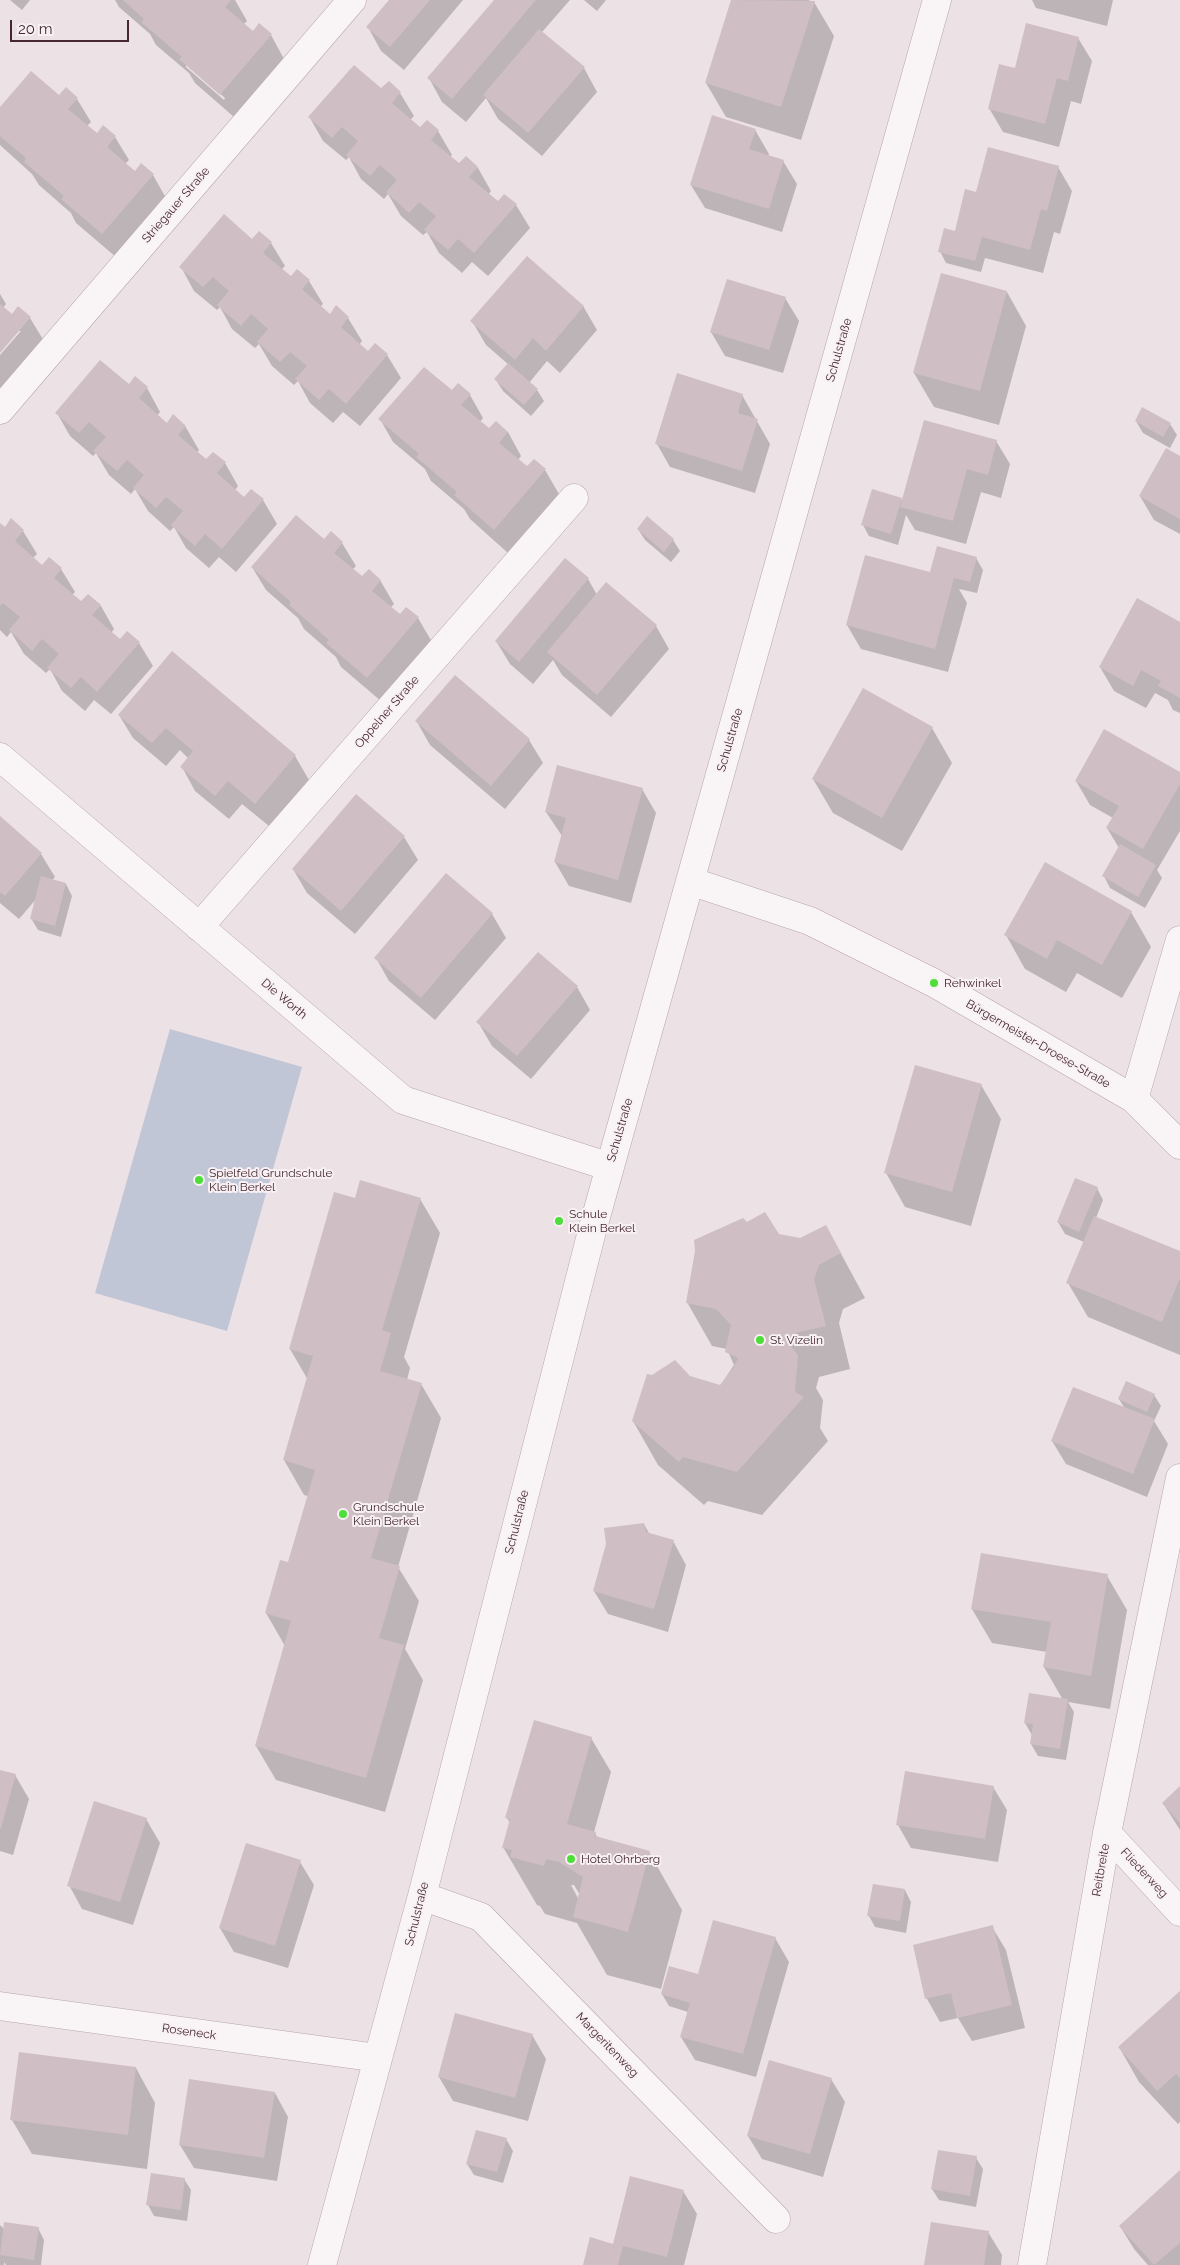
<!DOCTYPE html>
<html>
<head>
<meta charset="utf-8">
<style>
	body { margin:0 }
	#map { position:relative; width:1180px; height:2265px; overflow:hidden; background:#ece1e5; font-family:Raleway,sans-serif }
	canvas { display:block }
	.scale { position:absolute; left:10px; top:20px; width:119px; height:22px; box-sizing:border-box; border:2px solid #462731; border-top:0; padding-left:6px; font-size:15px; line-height:18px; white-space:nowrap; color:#462731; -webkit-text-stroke:4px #f8f1f4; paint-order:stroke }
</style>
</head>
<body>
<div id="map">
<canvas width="1180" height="2265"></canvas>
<div class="scale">20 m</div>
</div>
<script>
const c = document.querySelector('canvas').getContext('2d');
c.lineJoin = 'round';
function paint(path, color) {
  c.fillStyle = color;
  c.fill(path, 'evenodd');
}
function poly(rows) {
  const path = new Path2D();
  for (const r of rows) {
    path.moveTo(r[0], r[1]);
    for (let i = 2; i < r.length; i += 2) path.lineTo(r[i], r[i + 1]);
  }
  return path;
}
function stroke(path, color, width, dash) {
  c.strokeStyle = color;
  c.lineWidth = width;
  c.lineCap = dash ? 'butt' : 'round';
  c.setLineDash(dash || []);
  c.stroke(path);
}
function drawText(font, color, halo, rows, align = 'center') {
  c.font = font + ' Raleway,sans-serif';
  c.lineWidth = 4;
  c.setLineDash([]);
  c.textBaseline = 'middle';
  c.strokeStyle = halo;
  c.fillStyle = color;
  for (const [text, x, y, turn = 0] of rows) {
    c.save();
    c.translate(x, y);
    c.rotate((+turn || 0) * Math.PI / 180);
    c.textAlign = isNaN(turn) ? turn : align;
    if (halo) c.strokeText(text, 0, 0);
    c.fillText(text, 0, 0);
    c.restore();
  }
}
const green = poly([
	[170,1029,302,1067,227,1331,95,1293]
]);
const shadow = poly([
	[10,0,30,0,22,10],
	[115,0,235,0,247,21,243,25,253,33,271,35,284,59,234,117,195,83,189,73,156,45,150,34,119,7],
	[186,64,225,98,224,100,186,67],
	[391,0,463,0,404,70,381,51,368,27],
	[495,0,570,0,542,32,584,68,597,92,542,156,498,119,486,98,466,122,442,102,429,78],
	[584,0,606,0,597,11],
	[732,0,808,0,814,2,834,36,801,140,726,117,706,83],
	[1032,0,1113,0,1107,26,1036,8],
	[1078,38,1092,61,1081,104,1071,101,1059,147,1003,132,989,108,1015,69],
	[381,90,400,93,414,116,410,120,420,128,427,121,438,131,452,155,450,157,459,165,466,158,478,168,491,191,488,195,498,203,505,195,516,205,530,228,488,276,472,262,462,273,439,253,427,232,423,235,401,216,388,194,384,199,361,179,349,157,346,160,323,141,310,118],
	[59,96,77,99,91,122,87,126,97,134,115,137,129,160,125,164,135,172,153,175,166,198,116,257,76,223,71,213,39,185,32,174,0,145,0,109],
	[755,130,769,154,768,156,783,161,797,184,782,232,705,208,691,185],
	[1058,167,1072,191,1060,234,1054,232,1043,273,985,258,981,272,946,263,940,251,956,232,977,194],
	[252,241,271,243,285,266,281,270,291,278,297,271,309,281,323,304,320,307,330,315,348,318,362,341,359,345,369,353,387,355,401,378,360,426,343,412,333,423,310,403,298,381,294,385,272,366,259,344,255,348,232,329,220,307,217,310,194,291,181,267],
	[1007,292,1026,326,999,425,934,407,914,373],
	[0,294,6,304,3,308,12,316,30,318,44,341,0,392,0,355,21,331,18,331,0,351],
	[785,298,799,321,783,373,725,356,711,332],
	[583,306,597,330,560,373,547,361,529,383,537,390,544,401,531,416,503,391,496,380,509,365,486,345,472,321],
	[129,386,147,388,160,412,157,416,167,424,185,426,199,450,196,453,206,461,225,463,238,486,235,490,245,498,252,490,263,500,277,524,236,572,219,557,209,568,186,548,174,527,170,531,148,511,135,489,131,494,109,475,96,453,93,456,70,436,57,413],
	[452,392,470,395,483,418,480,422,489,430,508,432,521,456,518,460,528,468,534,460,545,470,559,494,508,553,470,519,464,509,431,481,425,469,393,442,380,419],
	[742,395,770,444,755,493,670,467,657,444],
	[1136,421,1170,424,1177,435,1170,448,1143,433],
	[996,441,1010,464,1001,498,981,492,966,544,915,530,906,515,898,545,869,536,863,525,901,499,903,502],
	[1180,457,1180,534,1154,520,1140,496],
	[0,525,5,529,23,531,37,554,33,558,43,567,50,559,61,569,75,592,72,595,82,603,89,595,101,606,114,629,111,633,120,641,139,643,153,666,111,714,94,700,85,711,62,691,50,669,46,673,24,654,11,632,7,637,0,630],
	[638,529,673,540,680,551,671,562,645,540],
	[324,540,342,543,356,566,352,570,362,578,380,580,394,604,390,608,400,616,407,608,418,618,432,642,381,701,341,667,336,657,304,629,298,618,266,590,252,567],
	[976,558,983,570,977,593,959,589,967,603,948,672,861,649,847,625,933,574],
	[565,560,588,579,597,595,656,626,669,649,611,717,562,675,553,660,533,684,510,664,496,641],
	[1180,624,1180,713,1173,710,1168,700,1155,693,1146,708,1114,691,1100,667],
	[172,652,295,756,309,780,269,826,242,804,229,819,195,791,182,767,189,759,180,750,166,766,133,738,119,715],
	[417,722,529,740,543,763,505,809,430,745],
	[932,728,952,763,902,851,833,813,813,779],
	[1180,774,1180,831,1157,870,1162,878,1145,908,1110,888,1104,876,1119,848,1107,828,1113,818,1090,805,1076,781],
	[642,789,656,813,631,903,569,886,555,862,562,836,546,812],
	[0,818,41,854,55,877,52,880,66,884,72,896,61,937,38,930,31,918,37,898,19,919,0,903],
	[404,837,418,860,355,934,307,893,293,869],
	[1045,864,1131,912,1151,947,1122,998,1077,973,1066,992,1025,969,1006,935],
	[446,875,492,914,506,938,435,1020,389,981,376,958],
	[577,987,590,1010,531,1079,492,1046,478,1022],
	[981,1085,1001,1119,971,1226,905,1207,886,1173],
	[1097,1188,1103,1200,1096,1218,1180,1252,1180,1355,1088,1317,1068,1283,1084,1242,1065,1234,1058,1222],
	[420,1199,440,1233,404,1357,410,1368,407,1380,421,1384,441,1418,398,1567,419,1601,405,1649,423,1680,385,1812,276,1780,256,1746,285,1646,266,1613,289,1563,308,1496,304,1495,284,1460,308,1380,290,1349,356,1200],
	[747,1224,778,1235,800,1239,826,1226,865,1298,843,1309,839,1323,850,1369,819,1377,816,1388,823,1400,820,1428,828,1441,762,1515,708,1501,704,1505,658,1465,633,1421,690,1378,720,1386,734,1365,727,1349,712,1346,687,1302],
	[1154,1395,1161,1406,1154,1421,1168,1444,1147,1497,1066,1464,1052,1441,1125,1409,1119,1399],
	[644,1524,650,1535,673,1541,686,1565,668,1632,608,1614,594,1591],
	[1107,1576,1127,1610,1110,1709,1068,1702,1074,1712,1066,1760,1038,1756,1031,1744,1032,1735,1025,1723,1063,1700,1044,1667,1047,1652,992,1643,972,1609],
	[591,1738,611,1772,594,1832,598,1838,649,1852,682,1910,661,1989,607,1975,577,1923,545,1914,540,1906,537,1905,503,1847,510,1823,507,1818],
	[571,1885,574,1885,583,1900,580,1902],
	[0,1771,15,1775,29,1799,13,1855,0,1851],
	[993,1787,1007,1810,998,1862,911,1848,898,1825],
	[1180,1788,1180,1830,1163,1803],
	[146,1819,160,1843,133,1925,82,1909,69,1885],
	[300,1862,314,1885,288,1968,234,1952,220,1928],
	[905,1890,911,1902,906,1933,875,1927,869,1916],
	[992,1927,1006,1950,1025,2028,972,2041,958,2018,940,2022,927,1999,914,1946],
	[775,1938,789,1962,756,2077,695,2060,681,2037,688,2012,669,2006,662,1994,696,1975],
	[1180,1993,1180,2122,1178,2124,1139,2082,1119,2047],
	[532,2035,546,2059,528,2121,453,2101,439,2077],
	[136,2068,155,2103,147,2169,32,2154,12,2120],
	[831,2079,845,2102,823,2177,762,2159,748,2136],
	[275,2093,288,2117,277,2181,194,2168,180,2145],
	[506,2139,513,2151,503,2183,474,2175,467,2164],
	[976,2158,983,2169,976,2207,939,2200,932,2189],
	[1180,2172,1180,2265,1148,2265,1134,2249,1120,2226],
	[184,2179,191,2190,187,2221,154,2216,148,2205],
	[683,2191,697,2214,684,2265,584,2265,616,2246],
	[0,2225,4,2229,38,2228,44,2240,41,2265,6,2265,4,2262,4,2265,0,2265],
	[988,2232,1002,2255,1001,2265,926,2265]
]);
const building = poly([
	[123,0,231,0,225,7,253,31,259,23,272,34,220,95,179,59,182,57,141,22,144,19],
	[389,0,430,0,390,47,366,27],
	[494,0,536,0,452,99,427,78],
	[731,0,815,1,781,107,705,83],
	[1026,23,1079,37,1068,81,1057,78,1045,124,988,109,999,64,1015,68],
	[539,29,585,67,528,133,483,95],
	[354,65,381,88,389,81,401,92,392,103,420,127,427,120,439,130,431,140,459,163,466,156,478,167,469,177,498,201,504,194,517,204,474,253,458,239,448,250,424,230,436,216,419,202,409,213,386,192,397,180,380,165,370,176,346,155,358,141,342,127,332,138,308,117],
	[31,71,59,95,66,87,78,98,68,109,97,133,103,125,116,136,107,147,135,171,141,163,154,174,102,234,61,199,64,196,24,162,26,158,0,136,0,107],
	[712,115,756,129,749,149,784,160,769,209,690,185],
	[988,147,1059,166,1047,211,1041,209,1030,250,982,237,975,261,938,252,944,228,955,231,965,189,976,192],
	[224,214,252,239,259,231,272,242,263,253,291,276,297,269,310,280,302,289,330,314,336,305,349,317,341,327,368,351,375,343,388,354,346,404,329,389,319,400,295,379,307,366,290,352,280,362,257,342,268,329,251,314,241,326,217,305,229,291,213,277,203,287,179,267],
	[527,256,584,306,546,351,533,338,515,360,470,321],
	[941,273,1007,291,980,391,913,373],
	[727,279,786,297,769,350,710,332],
	[0,304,12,314,18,306,31,317,0,353],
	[100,360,129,384,135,376,148,387,139,398,167,423,173,414,186,426,178,435,206,459,213,452,226,462,217,473,244,497,251,489,264,499,222,549,205,534,195,546,171,525,183,511,166,497,156,508,133,488,144,475,127,460,117,471,93,451,106,437,89,422,79,433,55,413],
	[508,363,538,389,524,405,494,379],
	[424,367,452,390,458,383,471,394,461,405,489,428,496,421,508,432,499,443,527,466,534,459,546,469,494,530,454,495,457,492,416,457,419,454,378,419],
	[677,373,743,394,738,413,758,419,742,471,655,444],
	[1142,407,1171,423,1163,437,1135,421],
	[924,420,997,440,988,475,967,469,953,521,900,507],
	[1166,448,1180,456,1180,519,1139,496],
	[872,489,902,498,891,534,861,525],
	[296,515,324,539,331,531,343,542,334,553,362,576,369,569,381,580,372,591,400,614,406,607,419,617,367,678,326,643,329,640,289,605,291,602,251,567],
	[647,516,674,539,664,552,637,529],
	[11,518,24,530,15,541,42,565,49,557,62,568,54,578,81,601,88,594,101,605,92,615,120,639,127,631,140,642,97,692,81,677,71,688,47,668,59,654,42,639,32,651,9,630,20,617,3,603,0,606,0,523,5,527],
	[937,546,977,557,970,582,954,578,935,649,846,625,865,555,930,572],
	[565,558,589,578,519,662,495,641],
	[606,582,657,625,597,695,547,652],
	[1137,598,1180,622,1180,698,1158,686,1161,681,1141,670,1133,686,1099,667],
	[172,651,296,755,255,804,228,781,215,796,180,767,193,751,166,728,152,743,118,715],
	[455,675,530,739,491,786,415,721],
	[863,688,933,727,882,818,812,779],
	[1104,729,1180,772,1180,784,1143,849,1106,828,1119,806,1075,781],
	[557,765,643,788,618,880,554,862,566,818,545,812],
	[356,794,405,836,341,911,292,869],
	[0,816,42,853,5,896,0,892],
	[1120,844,1156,865,1138,897,1102,876],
	[1045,862,1132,911,1102,965,1057,940,1047,959,1004,935],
	[446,873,493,913,421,998,374,958],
	[41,876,66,883,55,926,30,919],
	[538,952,578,986,517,1056,476,1022],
	[915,1065,982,1084,952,1192,884,1173],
	[1075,1178,1098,1187,1079,1232,1057,1222],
	[360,1180,421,1198,382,1330,391,1333,380,1371,422,1383,371,1558,400,1566,379,1638,404,1645,366,1778,255,1746,291,1621,265,1613,280,1560,288,1562,315,1470,283,1460,313,1356,289,1349,334,1192,355,1198],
	[765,1212,779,1234,800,1238,826,1225,841,1253,819,1265,814,1279,826,1326,795,1333,791,1346,798,1355,795,1392,804,1397,737,1472,683,1457,679,1462,632,1421,647,1374,652,1375,675,1360,690,1376,720,1385,734,1367,738,1358,725,1352,731,1325,716,1309,686,1303,695,1251,694,1240,743,1218,747,1222],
	[1094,1216,1180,1251,1180,1278,1162,1322,1066,1283],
	[1126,1381,1155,1394,1147,1412,1118,1399],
	[1073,1387,1155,1419,1133,1474,1051,1441],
	[644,1523,646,1532,674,1540,654,1609,593,1591,606,1544,604,1528],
	[981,1553,1108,1574,1091,1676,1043,1667,1051,1622,971,1609],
	[1029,1693,1068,1699,1060,1749,1030,1744,1033,1724,1024,1723],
	[534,1720,592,1737,567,1824,596,1832,595,1836,650,1851,628,1932,573,1917,583,1877,559,1862,546,1859,544,1866,510,1857,512,1850,502,1848,510,1819,505,1818],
	[0,1770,16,1774,1,1828,0,1828],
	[905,1771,994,1786,985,1839,896,1825],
	[1180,1786,1180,1823,1162,1803],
	[94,1801,147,1818,120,1902,67,1886],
	[246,1843,301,1860,275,1946,219,1928],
	[873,1884,905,1889,900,1921,867,1916],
	[713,1920,776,1937,743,2054,680,2037,690,2003,661,1994,669,1966,698,1974],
	[993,1925,1012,2005,957,2018,951,1993,925,1999,913,1945],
	[1180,1991,1180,2078,1176,2074,1157,2091,1118,2047],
	[455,2013,533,2034,515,2098,438,2077],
	[19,2052,136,2067,128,2135,10,2120],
	[769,2060,832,2078,810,2154,747,2136],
	[189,2079,275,2092,264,2158,179,2145],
	[476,2130,507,2138,497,2172,466,2164],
	[938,2150,977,2156,970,2196,931,2189],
	[1180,2170,1180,2243,1154,2265,1119,2226],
	[151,2173,185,2178,181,2210,146,2205],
	[630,2176,684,2190,667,2257,623,2246,618,2265,583,2265,590,2237,613,2244],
	[4,2222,39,2227,34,2260,0,2255],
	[931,2222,989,2231,984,2265,924,2265]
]);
const minor = poly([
	[0,410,352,0],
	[0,757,403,1100,610,1167],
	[690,881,810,921,934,983,1134,1099,1180,1145],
	[199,927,574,498],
	[1134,1099,1180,940],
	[1107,1833,1180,1912],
	[422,1896,481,1917,776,2219],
	[0,2006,378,2058],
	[322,2265,422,1896,592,1231,937,0],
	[1032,2265,1107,1833,1180,1478]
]);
const markers = [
	[934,983,5,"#4dde39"],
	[199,1180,5,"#4dde39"],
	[559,1221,5,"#4dde39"],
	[760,1340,5,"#4dde39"],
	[343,1514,5,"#4dde39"],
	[571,1859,5,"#4dde39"]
];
const streetNames = [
	["Striegauer Straße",176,205,-49],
	["Schulstraße",839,350,-74],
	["Oppelner Straße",387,712,-49],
	["Schulstraße",730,740,-74],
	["Die Worth",284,999,40],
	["Bürgermeister-Droese-Straße",1038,1044,30],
	["Schulstraße",620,1130,-74],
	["Schulstraße",517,1522,-76],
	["Reitbreite",1101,1870,-80],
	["Fliederweg",1144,1873,47],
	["Schulstraße",417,1914,-76],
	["Roseneck",189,2032,8],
	["Margeritenweg",607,2045,46]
];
const poiNames = [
	["Rehwinkel",944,983],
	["Spielfeld Grundschule",209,1173],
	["Klein Berkel",209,1187],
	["Schule",569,1214],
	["Klein Berkel",569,1228],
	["St. Vizelin",770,1340],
	["Grundschule",353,1507],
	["Klein Berkel",353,1521],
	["Hotel Ohrberg",581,1859]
];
paint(green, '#c1c6d6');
paint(shadow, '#0003');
paint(building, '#cfbec4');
stroke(minor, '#b7a5ab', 29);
stroke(minor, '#f9f5f6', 28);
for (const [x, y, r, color] of markers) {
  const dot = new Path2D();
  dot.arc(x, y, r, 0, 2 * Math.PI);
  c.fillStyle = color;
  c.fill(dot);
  stroke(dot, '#f8f1f4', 2);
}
drawText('12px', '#462731', '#f8f1f4', streetNames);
drawText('12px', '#462731', '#f8f1f4', poiNames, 'left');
</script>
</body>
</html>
